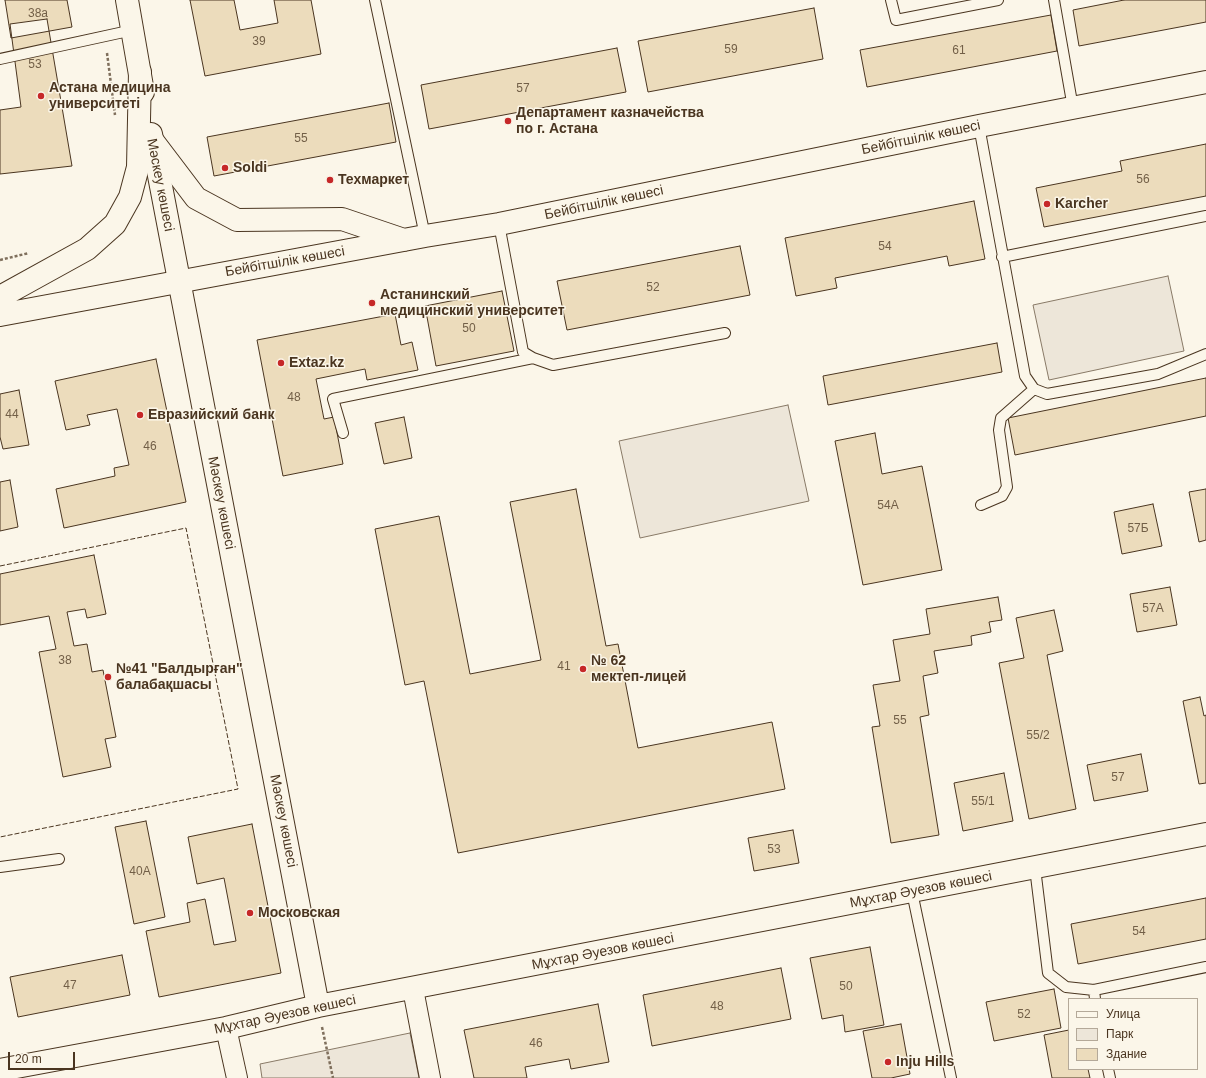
<!DOCTYPE html>
<html>
<head>
<meta charset="utf-8">
<style>
	body { margin:0 }
	#map { position:relative; width:1206px; height:1078px; overflow:hidden; background:#fbf6e9; font-family:Helvetica,sans-serif }
	canvas { display:block }
	.legend { position:absolute; left:1068px; top:998px; width:130px; height:72px; box-sizing:border-box; background:#fbf6e9; border:1px solid #b4a999; margin:0; padding:5px 7px; list-style:none; font-size:12px; color:#4a3520 }
	.legend li { display:flex; align-items:center; gap:8px; height:20px }
	.legend b { width:20px; border:1px solid #b4a999 }
	.scale { position:absolute; left:8px; top:1052px; width:67px; height:18px; box-sizing:border-box; border:2px solid #4a3520; border-top:0; padding-left:5px; font-size:12px; line-height:14px; white-space:nowrap; color:#4a3520; -webkit-text-stroke:3px #fbf6e9; paint-order:stroke }
</style>
</head>
<body>
<div id="map">
<canvas width="1206" height="1078"></canvas>
<ul class="legend">
<li><b style="height:5px;background:#fbf6e9"></b>Улица</li>
<li><b style="height:11px;background:#ede6d9"></b>Парк</li>
<li><b style="height:11px;background:#ecdcbc"></b>Здание</li>
</ul>
<div class="scale">20 m</div>
</div>
<script>
const c = document.querySelector('canvas').getContext('2d');
c.lineJoin = 'round';
function paint(path, color) {
  c.fillStyle = color;
  c.fill(path, 'evenodd');
}
function poly(rows) {
  const path = new Path2D();
  for (const r of rows) {
    path.moveTo(r[0], r[1]);
    for (let i = 2; i < r.length; i += 2) path.lineTo(r[i], r[i + 1]);
  }
  return path;
}
function stroke(path, color, width, dash) {
  c.strokeStyle = color;
  c.lineWidth = width;
  c.lineCap = dash ? 'butt' : 'round';
  c.setLineDash(dash || []);
  c.stroke(path);
}
function drawText(font, color, halo, rows, align = 'center') {
  c.font = font + ' Helvetica,sans-serif';
  c.lineWidth = 3;
  c.setLineDash([]);
  c.textBaseline = 'middle';
  c.strokeStyle = halo;
  c.fillStyle = color;
  for (const [text, x, y, turn = 0] of rows) {
    c.save();
    c.translate(x, y);
    c.rotate((+turn || 0) * Math.PI / 180);
    c.textAlign = isNaN(turn) ? turn : align;
    if (halo) c.strokeText(text, 0, 0);
    c.fillText(text, 0, 0);
    c.restore();
  }
}
const green = poly([
	[1168,276,1184,351,1049,380,1033,305,1168,276],
	[788,405,809,501,640,538,619,441,788,405],
	[410,1033,419,1078,262,1078,260,1064,410,1033]
]);
const building = poly([
	[5,0,67,0,72,27,11,38,5,0],
	[190,0,234,0,240,30,278,23,274,0,311,0,321,54,205,76,190,0],
	[1124,0,1206,0,1206,22,1079,46,1073,10,1124,0],
	[814,8,823,59,648,92,638,41,814,8],
	[1051,15,1057,51,867,87,860,50,1051,15],
	[47,19,72,166,0,174,0,110,21,107,10,24,47,19],
	[617,48,626,92,429,129,421,85,617,48],
	[389,103,396,142,214,176,207,137,389,103],
	[1206,144,1206,196,1044,227,1036,188,1122,171,1120,161,1206,144],
	[974,201,985,259,949,266,947,256,835,278,837,288,796,296,785,238,974,201],
	[740,246,750,295,567,330,557,281,740,246],
	[502,291,514,351,436,366,425,306,502,291],
	[395,314,401,345,412,342,418,370,367,380,365,369,316,379,324,419,334,417,343,464,283,476,257,340,395,314],
	[997,343,1002,372,828,405,823,376,997,343],
	[156,359,186,502,64,528,56,489,115,476,114,468,129,465,117,409,87,415,90,425,66,430,55,381,156,359],
	[1206,378,1206,416,1015,455,1008,418,1206,378],
	[19,390,29,445,3,449,0,437,0,394,19,390],
	[404,417,412,458,384,464,375,423,404,417],
	[875,433,882,474,922,466,942,570,863,585,835,441,875,433],
	[10,480,18,527,0,531,0,482,10,480],
	[576,489,606,646,618,644,638,748,772,722,785,789,458,853,424,681,405,685,375,529,439,516,470,674,541,660,510,502,576,489],
	[1206,489,1206,540,1199,542,1189,492,1206,489],
	[1153,504,1162,546,1122,554,1114,512,1153,504],
	[94,555,106,614,87,618,85,609,67,612,74,646,87,644,92,672,103,670,116,737,105,739,111,767,63,777,39,652,56,649,49,616,0,625,0,574,94,555],
	[1170,587,1177,625,1137,632,1130,594,1170,587],
	[998,597,1002,620,989,622,991,632,971,636,972,645,934,651,938,673,923,676,929,715,920,717,939,835,891,843,872,727,880,726,873,685,900,681,893,640,930,634,926,609,998,597],
	[1054,610,1063,651,1047,655,1076,809,1029,819,999,663,1024,658,1016,618,1054,610],
	[1200,697,1204,716,1206,715,1206,783,1199,784,1183,701,1200,697],
	[1141,754,1148,791,1094,801,1087,765,1141,754],
	[1004,773,1013,821,963,831,954,783,1004,773],
	[146,821,165,917,134,924,115,827,146,821],
	[252,824,281,973,159,997,146,931,190,922,187,903,205,899,214,945,236,941,224,878,197,884,188,837,252,824],
	[793,830,799,863,754,871,748,838,793,830],
	[1206,898,1206,939,1078,964,1071,924,1206,898],
	[870,947,884,1025,845,1032,843,1015,822,1019,810,958,870,947],
	[122,955,130,995,18,1017,10,977,122,955],
	[781,968,791,1019,652,1046,643,995,781,968],
	[1054,989,1061,1028,994,1041,986,1002,1054,989],
	[598,1004,609,1062,571,1069,569,1059,525,1067,527,1078,474,1078,464,1030,598,1004],
	[901,1024,910,1074,891,1078,872,1078,863,1031,901,1024],
	[1069,1030,1069,1069,1088,1069,1090,1078,1052,1078,1044,1035,1069,1030]
]);
const path = poly([
	[107,53,115,115],
	[0,260,29,253],
	[322,1027,333,1078]
]);
const service = poly([
	[375,0,425,236],
	[891,0,896,20,998,0],
	[1054,0,1073,108],
	[0,59,133,30],
	[979,126,1025,376,1034,389,1047,394,1158,374,1206,354],
	[499,224,523,352,533,358],
	[1002,257,1206,216],
	[343,433,333,399,533,358,553,365,725,333],
	[981,505,1002,496,1007,487,999,430,1001,418,1034,389],
	[0,867,59,859],
	[1035,868,1048,973,1066,987,1094,990,1095,999],
	[912,892,951,1078],
	[1094,990,1206,967],
	[1108,1069,1110,1078]
]);
const minor = poly([
	[413,989,430,1078],
	[226,1028,237,1078]
]);
const tertiary = poly([
	[127,0,143,92],
	[151,134,318,1006],
	[0,1070,226,1028,318,1006,1206,834]
]);
const secondary = poly([
	[152,140,196,198,237,220,342,219,404,240],
	[0,297,87,249,115,224,130,197,138,167,140,72],
	[0,315,425,236,499,224,979,126,1206,82]
]);
const fence = poly([
	[0,566,186,528,238,789,0,837]
]);
const markers = [
	[41,96,4,"#c62828"],
	[508,121,4,"#c62828"],
	[225,168,4,"#c62828"],
	[330,180,4,"#c62828"],
	[1047,204,4,"#c62828"],
	[372,303,4,"#c62828"],
	[281,363,4,"#c62828"],
	[140,415,4,"#c62828"],
	[583,669,4,"#c62828"],
	[108,677,4,"#c62828"],
	[250,913,4,"#c62828"],
	[888,1062,4,"#c62828"]
];
const numberNames = [
	["38а",38,14],
	["39",259,42],
	["59",731,50],
	["61",959,51],
	["53",35,65],
	["57",523,89],
	["55",301,139],
	["56",1143,180],
	["54",885,247],
	["52",653,288],
	["50",469,329],
	["48",294,398],
	["44",12,415],
	["46",150,447],
	["54А",888,506],
	["57Б",1138,529],
	["57А",1153,609],
	["38",65,661],
	["41",564,667],
	["55",900,721],
	["55/2",1038,736],
	["57",1118,778],
	["55/1",983,802],
	["53",774,850],
	["40А",140,872],
	["54",1139,932],
	["47",70,986],
	["50",846,987],
	["48",717,1007],
	["52",1024,1015],
	["46",536,1044]
];
const poiNames = [
	["Астана медицина",49,88],
	["университеті",49,104],
	["Департамент казначейства",516,113],
	["по г. Астана",516,129],
	["Soldi",233,168],
	["Техмаркет",338,180],
	["Karcher",1055,204],
	["Астанинский",380,295],
	["медицинский университет",380,311],
	["Extaz.kz",289,363],
	["Евразийский банк",148,415],
	["№ 62",591,661],
	["мектеп-лицей",591,677],
	["№41 \"Балдырған\"",116,669],
	["балабақшасы",116,685],
	["Московская",258,913],
	["Inju Hills",896,1062]
];
const streetNames = [
	["Бейбітшілік көшесі",921,138,-12],
	["Мәскеу көшесі",160,185,79],
	["Бейбітшілік көшесі",604,203,-12],
	["Бейбітшілік көшесі",285,262,-10],
	["Мәскеу көшесі",221,503,79],
	["Мәскеу көшесі",283,821,79],
	["Мұхтар Әуезов көшесі",921,890,-11],
	["Мұхтар Әуезов көшесі",603,952,-11],
	["Мұхтар Әуезов көшесі",285,1015,-12]
];
paint(green, '#ede6d9');
stroke(green, '#887966', 1);
paint(building, '#ecdcbc');
stroke(building, '#4a3520', 1);
stroke(service, '#4a3520', 12);
stroke(minor, '#4a3520', 22);
stroke(tertiary, '#4a3520', 24);
stroke(secondary, '#4a3520', 24);
stroke(path, '#7f6f5c', 2.5, [3, 2]);
stroke(service, '#fbf6e9', 10);
stroke(minor, '#fbf6e9', 20);
stroke(tertiary, '#fbf6e9', 22);
stroke(secondary, '#fbf6e9', 22);
stroke(fence, '#4a3520', 1, [5, 2]);
for (const [x, y, r, color] of markers) {
  const dot = new Path2D();
  dot.arc(x, y, r, 0, 2 * Math.PI);
  c.fillStyle = color;
  c.fill(dot);
  stroke(dot, '#fbf6e9', 1.5);
}
drawText('12px', '#725f47', null, numberNames);
drawText('bold 14px', '#4a3520', '#fbf6e9', poiNames, 'left');
drawText('14px', '#4a3520', '#fbf6e9', streetNames);
</script>
</body>
</html>
